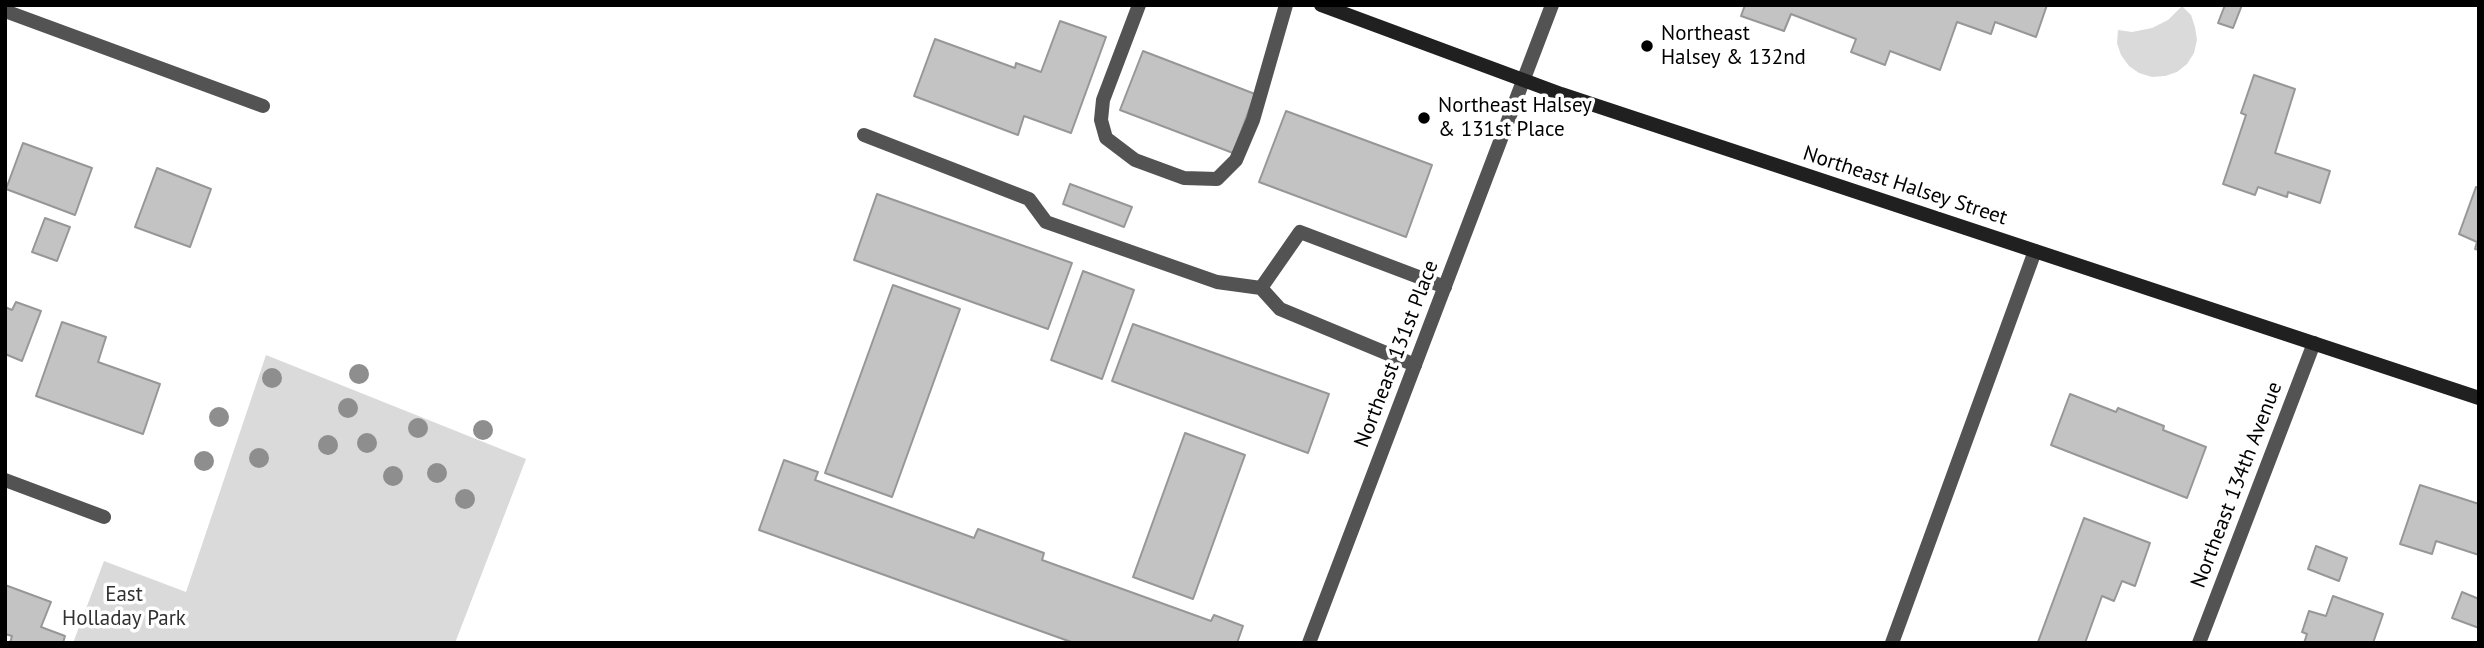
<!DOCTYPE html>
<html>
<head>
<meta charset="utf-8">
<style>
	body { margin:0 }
	#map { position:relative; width:2484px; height:648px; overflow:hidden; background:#fff; font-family:"PT Sans",sans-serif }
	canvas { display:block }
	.frame { position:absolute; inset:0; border:7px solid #000; pointer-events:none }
</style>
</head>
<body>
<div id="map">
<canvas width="2484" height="648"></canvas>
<div class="frame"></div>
</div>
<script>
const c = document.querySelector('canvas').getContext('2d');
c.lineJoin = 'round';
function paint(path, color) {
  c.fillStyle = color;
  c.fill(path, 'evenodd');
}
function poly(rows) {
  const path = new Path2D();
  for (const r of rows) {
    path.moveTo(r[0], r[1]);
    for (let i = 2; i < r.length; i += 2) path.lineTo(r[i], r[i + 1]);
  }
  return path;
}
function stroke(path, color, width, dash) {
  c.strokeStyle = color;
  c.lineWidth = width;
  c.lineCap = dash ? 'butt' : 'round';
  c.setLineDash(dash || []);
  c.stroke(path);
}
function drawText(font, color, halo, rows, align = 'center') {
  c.font = font + ' "PT Sans",sans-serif';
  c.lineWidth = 7;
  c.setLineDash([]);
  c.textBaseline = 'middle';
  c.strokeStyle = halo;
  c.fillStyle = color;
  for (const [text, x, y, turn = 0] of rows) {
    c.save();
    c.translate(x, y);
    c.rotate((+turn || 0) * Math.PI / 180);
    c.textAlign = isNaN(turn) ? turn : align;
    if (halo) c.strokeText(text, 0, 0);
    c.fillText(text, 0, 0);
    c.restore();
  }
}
const green = poly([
	[2182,6,2191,15,2195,27,2197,40,2194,53,2187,64,2177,72,2165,76,2152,77,2139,73,2129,66,2121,55,2117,43,2118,30,2132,32,2152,28,2168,20],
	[266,355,526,459,455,643,73,643,104,561,186,592]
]);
const building = poly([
	[1745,5,2047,5,2036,37,1995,22,1991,34,1957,22,1940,70,1890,51,1885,65,1851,52,1856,39,1791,14,1784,31,1741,16,1745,5],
	[2225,5,2242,5,2233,28,2218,23,2225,5],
	[1060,21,1106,37,1071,133,1024,116,1018,135,914,96,935,39,1015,68,1016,63,1041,72,1060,21],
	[1143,51,1255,94,1233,153,1120,110,1143,51],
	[2254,75,2295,89,2275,153,2330,171,2320,203,2288,192,2287,197,2258,187,2255,195,2223,184,2246,115,2241,113,2254,75],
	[1286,111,1432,165,1406,237,1259,182,1286,111],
	[23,143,92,168,75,215,6,189,23,143],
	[157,168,211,189,190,247,135,227,157,168],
	[1070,184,1132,207,1124,227,1063,204,1070,184],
	[2476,187,2479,188,2479,250,2475,249,2477,242,2459,234,2476,187],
	[877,194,1072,263,1048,329,854,260,877,194],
	[45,218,70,227,57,261,32,252,45,218],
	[1083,271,1134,290,1102,379,1051,360,1083,271],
	[893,285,960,309,892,497,825,473,893,285],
	[16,302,41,311,22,361,5,354,5,307,12,310,16,302],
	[62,322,106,337,98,362,160,384,143,434,36,396,62,322],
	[1133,324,1329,394,1308,453,1112,381,1133,324],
	[2070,394,2116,412,2118,408,2164,426,2163,430,2206,447,2187,498,2051,445,2070,394],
	[1185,433,1245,455,1193,599,1133,577,1185,433],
	[784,460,818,472,815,480,974,538,978,529,1044,553,1042,560,1211,621,1214,615,1243,626,1237,643,1074,643,759,530,784,460],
	[2420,485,2479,504,2479,555,2436,541,2432,554,2400,544,2420,485],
	[2084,518,2150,543,2135,586,2122,581,2114,601,2102,596,2085,643,2038,642,2084,518],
	[2316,546,2347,558,2339,581,2308,569,2316,546],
	[5,585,51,602,41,627,65,636,63,643,10,643,12,636,5,634,5,585],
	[2462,592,2479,599,2479,628,2452,618,2462,592],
	[2333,596,2383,614,2373,643,2304,643,2307,634,2302,632,2309,611,2326,616,2333,596]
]);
const lane = poly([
	[1139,5,1103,100,1101,120,1106,138,1135,160,1184,178,1217,179,1236,160,1253,120,1286,5],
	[864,135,1029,199,1046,222,1217,282,1261,288],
	[1415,365,1280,309,1261,288,1300,232,1445,287],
	[1892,643,2035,251]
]);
const street = poly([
	[5,11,263,106],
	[5,480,104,517],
	[1309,643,1552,5],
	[2199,643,2314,343]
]);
const secondary = poly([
	[1321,5,1561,94,2479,398]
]);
const trees = [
	[359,374],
	[272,378],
	[348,408],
	[219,417],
	[418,428],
	[483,430],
	[367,443],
	[328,445],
	[259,458],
	[204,461],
	[437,473],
	[393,476],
	[465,499]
];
const markers = [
	[1647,46,7,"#000"],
	[1424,118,7,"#000"]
];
const poiNames = [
	["Northeast",1661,34],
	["Halsey & 132nd",1661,58],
	["Northeast Halsey",1438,106],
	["& 131st Place",1438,130]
];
const streetNames = [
	["Northeast Halsey Street",1905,186,18],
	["Northeast 131st Place",1397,354,-69],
	["Northeast 134th Avenue",2237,485,-69]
];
const parkNames = [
	["East",124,595],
	["Holladay Park",124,619]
];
paint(green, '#dadada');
paint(building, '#c3c3c3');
stroke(building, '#979797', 2);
stroke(lane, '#535353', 14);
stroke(street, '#535353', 14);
stroke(secondary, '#202020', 14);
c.fillStyle = '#8e8e8e';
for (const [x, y] of trees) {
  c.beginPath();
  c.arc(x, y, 10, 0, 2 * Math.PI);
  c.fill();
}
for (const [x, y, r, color] of markers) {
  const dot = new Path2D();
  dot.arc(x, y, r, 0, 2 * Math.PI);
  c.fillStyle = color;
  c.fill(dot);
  stroke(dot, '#fff', 2.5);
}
drawText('21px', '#000', '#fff', poiNames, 'left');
drawText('21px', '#000', '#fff', streetNames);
drawText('21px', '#313131', '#fff', parkNames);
</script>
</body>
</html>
